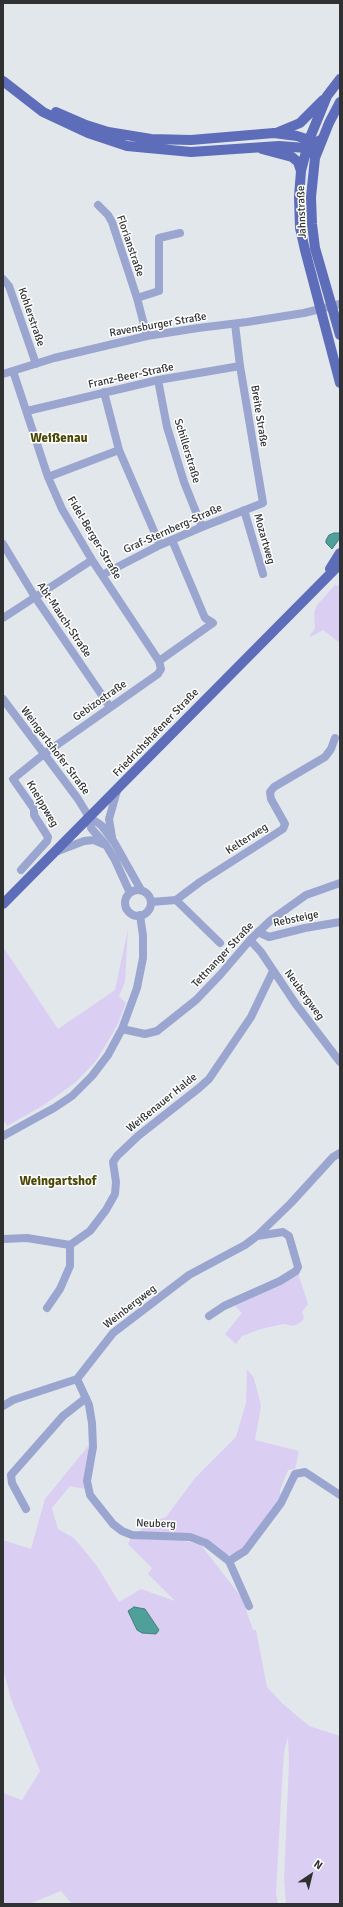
<!DOCTYPE html>
<html>
<head>
<meta charset="utf-8">
<style>
	body { margin:0 }
	#map { position:relative; width:343px; height:1907px; overflow:hidden; background:#e2e7ec; font-family:Signika,sans-serif }
	canvas { display:block }
	.frame { position:absolute; inset:0; border:4px solid #2f3133; pointer-events:none }
	.north { position:absolute; left:291px; top:1855px; width:40px; height:40px; -webkit-text-stroke:3px #fff; paint-order:stroke; rotate:35deg; font-size:11px; font-weight:700; line-height:16px; text-align:center; color:#2f3133 }
	.north::after { content:''; display:block; margin:auto; width:14px; height:18px; background:#2f3133; clip-path:polygon(50% 0,100% 100%,50% 72%,0 100%) }
</style>
</head>
<body>
<div id="map">
<canvas width="343" height="1907"></canvas>
<div class="frame"></div>
<div class="north">N</div>
</div>
<script>
const c = document.querySelector('canvas').getContext('2d');
c.lineJoin = 'round';
function paint(path, color) {
  c.fillStyle = color;
  c.fill(path, 'evenodd');
}
function poly(rows) {
  const path = new Path2D();
  for (const r of rows) {
    if (r.length === 3) {
      path.moveTo(r[0] + r[2], r[1]);
      path.arc(r[0], r[1], r[2], 0, 2 * Math.PI);
      continue;
    }
    path.moveTo(r[0], r[1]);
    for (let i = 2; i < r.length; i += 2) path.lineTo(r[i], r[i + 1]);
  }
  return path;
}
function stroke(path, color, width, dash) {
  c.strokeStyle = color;
  c.lineWidth = width;
  c.lineCap = dash ? 'butt' : 'round';
  c.setLineDash(dash || []);
  c.stroke(path);
}
function drawText(font, color, halo, rows, align = 'center') {
  c.font = font + ' Signika,sans-serif';
  c.lineWidth = 3;
  c.setLineDash([]);
  c.textBaseline = 'middle';
  c.strokeStyle = halo;
  c.fillStyle = color;
  for (const [text, x, y, turn = 0] of rows) {
    c.save();
    c.translate(x, y);
    c.rotate((+turn || 0) * Math.PI / 180);
    c.textAlign = isNaN(turn) ? turn : align;
    if (halo) c.strokeText(text, 0, 0);
    c.fillText(text, 0, 0);
    c.restore();
  }
}
const green = poly([
	[335,585,340,586,340,643,323,630,311,637,310,635,315,628,314,613,317,605],
	[128,929,125,982,119,996,126,1003,117,1026,96,1061,76,1082,44,1105,7,1126,3,1119,3,947,58,1029,115,990],
	[298,1273,308,1304,302,1312,304,1318,301,1322,294,1326,283,1324,261,1329,242,1336,236,1344,225,1334,242,1313,235,1306,278,1286],
	[247,1369,254,1378,261,1406,255,1440,299,1451,295,1469,288,1470,280,1490,281,1503,237,1554,225,1555,207,1539,189,1534,139,1532,146,1524,166,1517,195,1478,236,1437,246,1403],
	[89,1445,85,1489,70,1486,52,1508,58,1529,74,1538,97,1566,119,1602,141,1589,175,1601,148,1574,152,1568,128,1544,130,1539,173,1538,201,1545,242,1598,253,1630,256,1630,267,1687,283,1704,309,1726,340,1736,340,1904,286,1904,284,1880,289,1763,288,1737,284,1752,282,1783,276,1892,278,1904,72,1904,61,1891,29,1904,3,1904,3,1793,22,1800,40,1771,11,1699,3,1669,3,1540,31,1549,45,1499],
	[129,1611,156,1634,142,1633,137,1630]
]);
const water = poly([
	[334,533,340,533,340,538,332,549,326,543,326,540,329,535,334,533],
	[134,1607,145,1609,159,1630,156,1634,142,1633,137,1630,128,1611,134,1607]
]);
const minor = poly([
	[98,205,108,215,112,222,137,298,147,336],
	[3,279,9,286,36,364],
	[137,298,159,291,159,238,180,233],
	[13,371,48,477,62,509,92,560,159,661,161,669,158,674,44,754,13,779,34,809,34,815,48,837,47,841,21,870],
	[3,374,54,358,147,336,198,328,247,322,304,313,340,304],
	[158,380,167,427,184,482,202,527],
	[104,392,119,450,160,545],
	[27,411,158,380,240,366],
	[48,477,119,450],
	[244,510,263,574],
	[3,544,35,597,110,707],
	[102,575,160,545,202,527,263,503,240,366,235,324],
	[3,618,92,560],
	[159,661,213,623,205,618,172,540],
	[3,699,78,799,89,817,91,828,106,845,115,860,130,893],
	[89,817,101,825,114,842,141,890],
	[112,837,109,819,117,791],
	[58,851,84,841,94,840,103,844],
	[138,903,13],
	[176,900,220,943],
	[151,902,176,900,200,882,283,829,285,824,271,799,270,792,274,787,325,757,331,749,335,738],
	[258,932,269,937,305,928,340,922],
	[250,940,261,952,295,1003,340,1062],
	[122,1029,145,1034,157,1031,196,1000,220,975,250,940,271,920,306,895,340,883],
	[3,1136,54,1108,72,1096,92,1076,108,1055,122,1029,137,988,143,958,143,936,140,915],
	[3,1239,27,1238,70,1245,90,1231,106,1210,115,1194,116,1182,113,1162,117,1156,138,1136,199,1088,209,1079,251,1017,273,971],
	[47,1308,60,1289,70,1266,70,1245],
	[209,1316,224,1306,280,1281,296,1271,298,1267,289,1236,283,1232,257,1236],
	[77,1379,89,1405,92,1423,93,1447,87,1481,90,1495,113,1524,122,1531,132,1535,190,1537,206,1543,229,1561,249,1606],
	[3,1406,13,1400,77,1379,113,1333,189,1275,245,1245,257,1236,291,1203,333,1157,340,1153],
	[26,1509,12,1483,11,1475,63,1416,86,1398],
	[229,1561,245,1551,281,1503,295,1474,305,1472,340,1495]
]);
const major = poly([
	[340,79,327,96,309,140,301,171,299,197,300,228,305,250,340,383],
	[3,81,43,112,88,133,127,146,191,152,279,146,306,148,322,139],
	[340,102,329,123,315,158,311,197,312,224,315,248,340,335],
	[56,112,86,125,108,132,151,139,191,140,274,133,297,136,309,140,313,146,315,158],
	[276,133,300,123,323,100],
	[262,149,292,157,298,162,301,171],
	[330,569,340,553],
	[3,904,340,564]
]);
const streetNames = [
	["Jahnstraße",302,212,-92],
	["Florianstraße",130,246,71],
	["Kohlerstraße",31,317,71],
	["Ravensburger Straße",158,325,-10],
	["Franz-Beer-Straße",131,376,-12],
	["Breite Straße",259,416,81],
	["Schillerstraße",187,451,73],
	["Graf-Sternberg-Straße",173,529,-24],
	["Fidel-Berger-Straße",94,538,59],
	["Mozartweg",264,539,74],
	["Abt-Mauch-Straße",64,620,56],
	["Gebizostraße",100,701,-35],
	["Friedrichshafener Straße",156,733,-46],
	["Weingartshofer Straße",55,751,53],
	["Kneippweg",42,804,59],
	["Kelterweg",247,839,-33],
	["Rebsteige",296,919,-12],
	["Tettnanger Straße",223,955,-47],
	["Neubergweg",304,995,54],
	["Weißenauer Halde",162,1103,-39],
	["Weinbergweg",130,1307,-38],
	["Neuberg",156,1524,2]
];
const quarterNames = [
	["Weißenau",59,439],
	["Weingartshof",58,1182]
];
paint(green, '#dbcef3');
paint(water, '#4f9f9a');
stroke(water, '#457e7b', 1);
stroke(minor, '#9ba6d0', 8);
stroke(major, '#5e6db9', 10);
drawText('11px', '#2f3133', '#fff', streetNames);
drawText('bold 13px', '#4b4806', '#fff', quarterNames);
</script>
</body>
</html>
